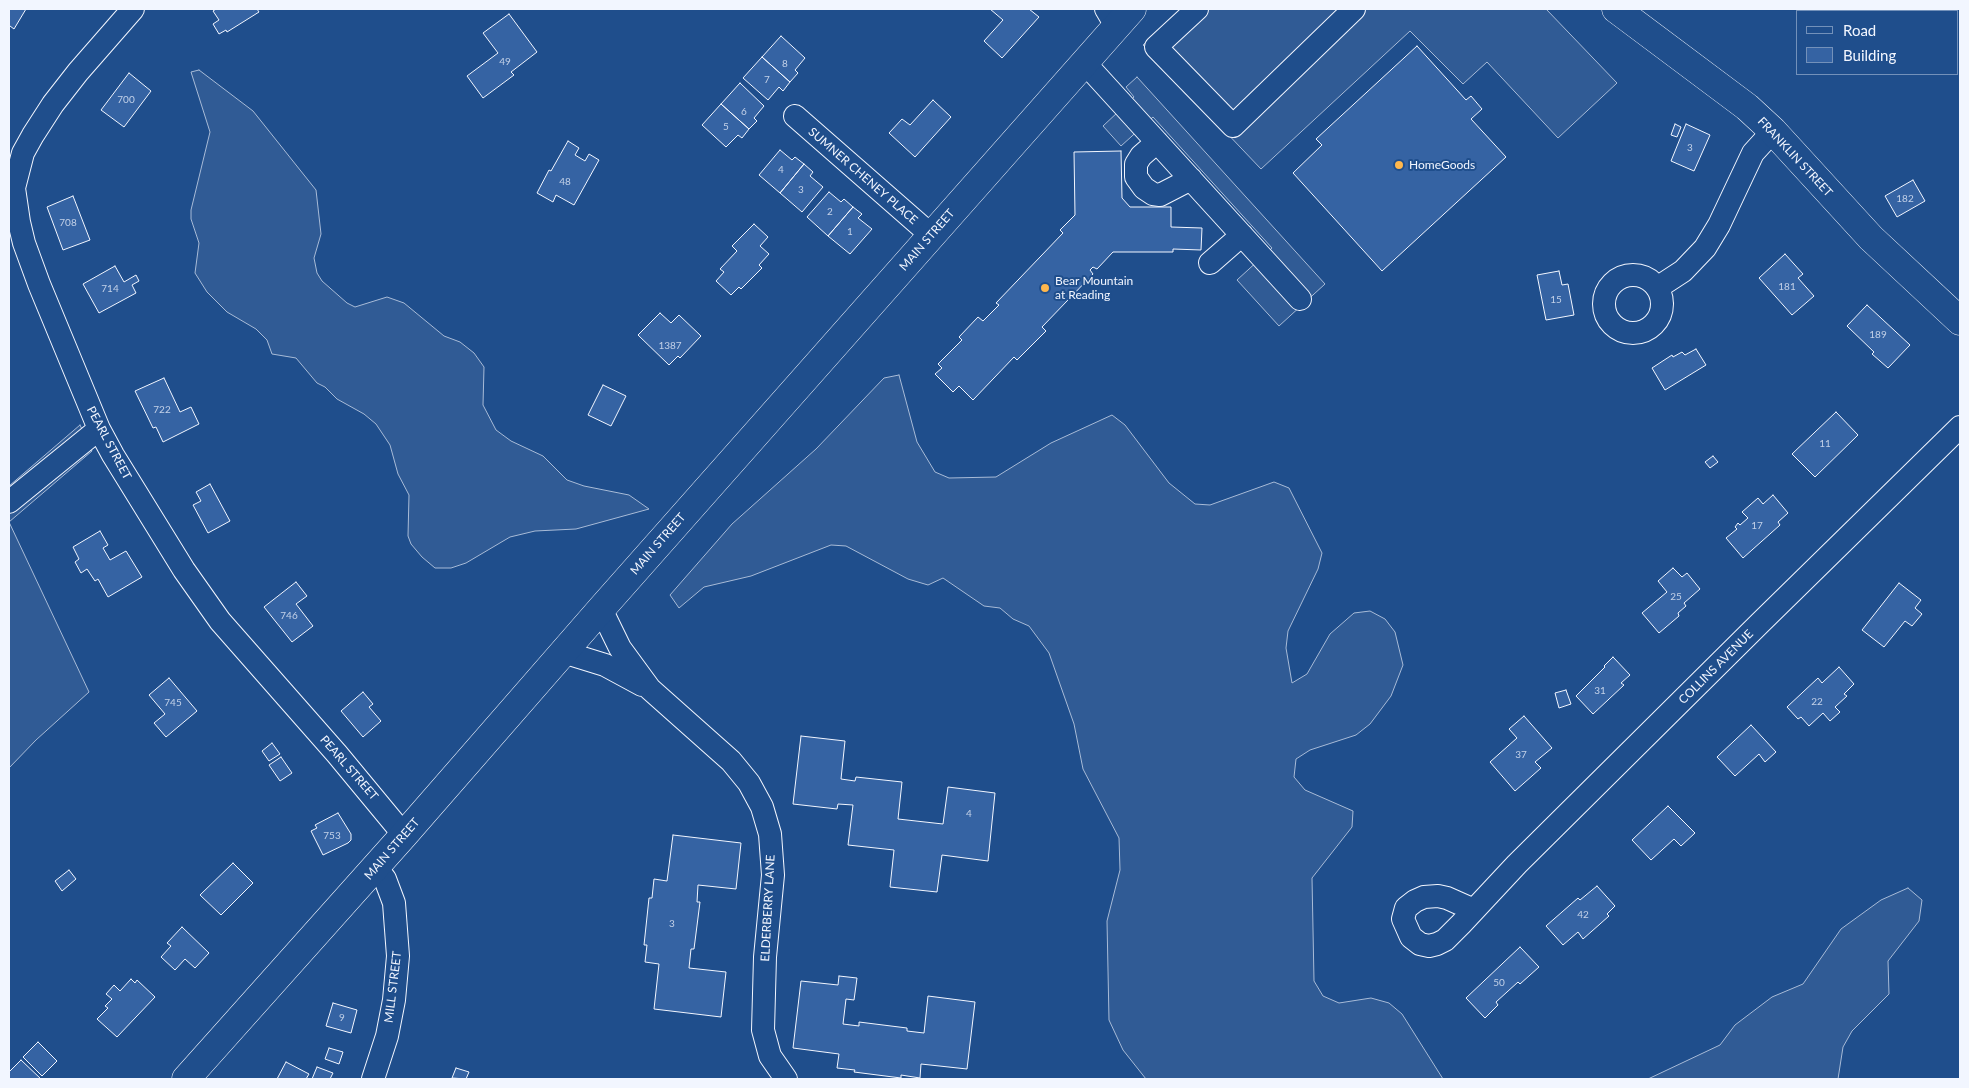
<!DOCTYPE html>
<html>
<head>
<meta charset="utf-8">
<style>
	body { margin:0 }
	#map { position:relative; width:1969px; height:1088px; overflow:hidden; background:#1f4e8c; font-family:Lato,sans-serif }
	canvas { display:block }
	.frame { position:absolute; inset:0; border:10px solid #f2f6ff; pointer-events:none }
	.legend { position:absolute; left:1796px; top:10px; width:162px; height:65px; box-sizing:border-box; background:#1f4e8c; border:1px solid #7391ba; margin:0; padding:6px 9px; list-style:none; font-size:15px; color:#f2f6ff }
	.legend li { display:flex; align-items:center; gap:10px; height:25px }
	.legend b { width:25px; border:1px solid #7391ba }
</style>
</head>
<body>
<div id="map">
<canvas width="1969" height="1088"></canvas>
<div class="frame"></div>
<ul class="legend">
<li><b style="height:6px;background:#1f4e8c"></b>Road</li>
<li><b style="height:14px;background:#3563a3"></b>Building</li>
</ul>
</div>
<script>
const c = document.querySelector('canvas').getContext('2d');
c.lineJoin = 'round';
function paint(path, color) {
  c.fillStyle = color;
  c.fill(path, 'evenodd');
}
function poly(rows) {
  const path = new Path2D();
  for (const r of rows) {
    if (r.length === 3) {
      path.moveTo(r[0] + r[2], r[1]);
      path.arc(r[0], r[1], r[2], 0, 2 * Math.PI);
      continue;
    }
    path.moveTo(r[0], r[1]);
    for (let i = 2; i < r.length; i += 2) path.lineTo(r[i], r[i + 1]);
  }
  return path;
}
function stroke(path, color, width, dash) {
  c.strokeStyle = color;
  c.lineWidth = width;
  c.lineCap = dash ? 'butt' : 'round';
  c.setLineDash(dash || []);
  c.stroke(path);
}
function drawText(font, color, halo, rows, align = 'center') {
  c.font = font + ' Lato,sans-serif';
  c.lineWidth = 4;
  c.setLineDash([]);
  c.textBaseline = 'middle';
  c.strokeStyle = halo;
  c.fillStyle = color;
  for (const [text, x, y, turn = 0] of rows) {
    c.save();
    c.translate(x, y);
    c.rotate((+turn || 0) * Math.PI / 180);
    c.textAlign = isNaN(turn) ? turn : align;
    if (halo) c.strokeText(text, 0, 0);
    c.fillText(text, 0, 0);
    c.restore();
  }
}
const built = poly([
	[1182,9,1546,9,1617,83,1558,138,1487,62,1463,84,1410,31,1261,169,1143,45,1182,9],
	[199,70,253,111,316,190,321,234,314,258,317,273,322,281,347,303,355,307,387,297,404,303,444,336,460,342,474,353,484,367,483,405,496,430,511,441,543,456,567,480,584,486,629,495,649,509,576,529,535,531,510,537,466,563,451,568,435,568,422,557,411,544,408,536,409,495,398,474,390,445,376,424,364,414,337,399,325,387,317,383,296,358,272,354,267,340,256,329,227,312,207,292,195,273,199,243,191,219,191,210,210,132,191,72,199,70],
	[1137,77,1325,284,1279,326,1237,280,1272,248,1153,117,1121,146,1103,126,1134,97,1126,87,1137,77],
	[899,375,917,442,935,472,949,478,996,477,1051,443,1112,415,1125,425,1169,483,1195,504,1210,505,1274,482,1289,488,1322,553,1318,569,1288,631,1286,648,1292,683,1307,674,1330,634,1354,613,1370,611,1385,619,1395,632,1403,665,1391,696,1370,724,1356,735,1310,750,1296,759,1294,777,1305,790,1353,811,1352,827,1312,878,1314,981,1323,996,1339,1003,1371,998,1389,1003,1402,1014,1443,1079,1146,1079,1123,1050,1109,1020,1107,921,1120,870,1119,838,1083,769,1074,724,1049,653,1029,626,1013,619,1000,608,984,606,943,578,928,585,908,579,846,546,831,545,751,576,704,587,679,608,670,595,732,524,816,449,884,378,899,375],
	[80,425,92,451,9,522,9,486,80,425],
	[9,522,89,692,36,740,9,768,9,522],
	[1908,888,1922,900,1919,921,1888,961,1889,994,1852,1031,1843,1047,1838,1079,1648,1079,1720,1045,1735,1025,1772,997,1803,984,1841,929,1881,900,1908,888]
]);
const building = poly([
	[9,9,26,9,14,29,10,26,9,27,9,9],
	[216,9,257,9,259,12,227,32,226,30,219,34,213,24,219,20,213,11,216,9],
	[990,9,1029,9,1039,17,1002,58,984,41,1003,20,990,9],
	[1803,9,1822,9,1824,11,1800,11,1803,9],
	[509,14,537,52,511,72,514,75,483,98,467,76,498,53,483,33,509,14],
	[781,36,805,58,795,70,798,73,790,82,762,57,781,36],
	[1417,46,1466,100,1471,96,1482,109,1471,119,1506,157,1382,271,1293,173,1322,145,1316,139,1417,46],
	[762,57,790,82,783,91,779,87,768,100,743,78,762,57],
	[129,73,151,91,124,127,101,110,129,73],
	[740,83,764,106,754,118,757,121,749,129,721,104,740,83],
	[933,100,951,117,915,157,889,133,902,119,910,125,933,100],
	[721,104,749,129,742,138,738,135,726,147,702,125,721,104],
	[1675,124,1681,127,1677,137,1671,135,1675,124],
	[1686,124,1710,135,1694,171,1671,161,1686,124],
	[568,141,579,148,575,155,585,161,589,154,599,160,574,205,556,195,553,202,537,193,549,170,551,171,568,141],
	[780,150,792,160,795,157,804,164,780,193,759,175,780,150],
	[1121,151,1122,198,1130,207,1171,207,1171,227,1202,228,1201,250,1173,249,1173,252,1113,252,1097,269,1093,267,1090,270,1093,274,1042,327,1046,331,1017,360,1014,357,973,400,959,386,953,392,935,374,942,368,938,364,962,340,959,337,978,317,983,321,999,305,996,303,1063,233,1060,230,1075,215,1074,152,1121,151],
	[804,164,813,172,810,176,823,187,802,212,780,193,804,164],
	[1913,180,1925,201,1897,217,1885,196,1913,180],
	[829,192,841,202,844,199,853,207,828,236,807,217,829,192],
	[73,196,90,240,63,250,47,207,73,196],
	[853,207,862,214,858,218,872,229,850,254,828,236,853,207],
	[754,224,768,237,760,246,769,254,759,265,762,268,741,289,739,287,731,295,716,281,724,272,720,269,737,251,732,246,754,224],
	[1785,254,1803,274,1798,278,1814,296,1792,315,1759,278,1785,254],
	[115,266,124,282,136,275,139,281,132,285,136,293,99,313,83,284,115,266],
	[1559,271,1562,285,1568,284,1574,315,1546,320,1537,275,1559,271],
	[1867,305,1910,345,1888,368,1872,354,1874,352,1847,326,1867,305],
	[660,313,671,323,679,315,701,336,680,358,678,356,669,365,638,335,660,313],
	[1696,349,1706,365,1665,390,1652,368,1672,355,1673,357,1682,352,1685,355,1696,349],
	[164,378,180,412,191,407,199,424,163,442,156,427,153,428,135,391,164,378],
	[603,385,626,396,611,426,588,415,603,385],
	[1836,412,1858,435,1815,477,1792,454,1836,412],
	[1713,456,1718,462,1710,468,1705,462,1713,456],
	[210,484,230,521,208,533,193,505,201,501,196,492,210,484],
	[1773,495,1788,513,1778,522,1780,525,1743,558,1726,538,1737,529,1735,527,1738,523,1740,525,1748,518,1742,512,1758,498,1763,504,1773,495],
	[100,531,108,545,103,548,110,560,126,551,142,577,108,597,98,579,95,581,87,569,81,573,75,562,79,559,73,547,100,531],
	[1673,568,1682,577,1687,573,1700,589,1684,603,1686,606,1678,613,1679,616,1659,633,1642,613,1667,592,1658,581,1673,568],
	[296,582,307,596,296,604,313,626,292,642,264,607,296,582],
	[1899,583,1921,600,1915,608,1922,614,1912,626,1905,621,1884,647,1862,630,1899,583],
	[1613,657,1630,675,1621,683,1624,685,1593,714,1576,696,1605,667,1604,666,1613,657],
	[1839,667,1854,684,1844,694,1847,696,1835,707,1840,712,1830,721,1823,713,1809,726,1801,717,1798,719,1787,707,1818,678,1822,683,1839,667],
	[169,678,197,711,166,737,154,723,165,714,149,695,169,678],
	[1566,690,1571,704,1559,708,1555,693,1566,690],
	[363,692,373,704,369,707,381,721,363,737,341,711,363,692],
	[1524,716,1552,748,1535,762,1541,768,1515,791,1490,762,1517,738,1509,729,1524,716],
	[1751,725,1776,752,1765,762,1759,754,1735,776,1717,757,1751,725],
	[801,736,845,741,841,779,855,781,856,777,902,782,898,819,943,824,948,787,995,793,988,861,942,855,937,892,890,887,894,850,848,845,853,805,838,804,837,809,793,804,801,736],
	[272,743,280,754,269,761,262,751,272,743],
	[281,757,292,773,280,781,269,765,281,757],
	[1668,806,1695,833,1681,846,1674,839,1651,860,1632,840,1668,806],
	[338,813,351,834,351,840,348,843,323,855,311,831,317,828,315,825,338,813],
	[673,835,741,843,736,889,698,885,697,902,700,902,694,949,691,949,689,968,726,972,721,1017,654,1009,659,964,645,962,647,945,644,945,649,898,652,898,654,879,667,881,673,835],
	[233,863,253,883,221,915,200,895,233,863],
	[69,870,76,879,62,891,55,881,69,870],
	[1597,886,1615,906,1607,914,1609,916,1583,939,1578,932,1563,945,1546,926,1578,898,1580,900,1597,886],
	[182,927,209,953,195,968,185,959,175,970,161,957,171,946,167,943,182,927],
	[1520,947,1539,967,1520,984,1518,982,1496,1002,1498,1005,1485,1018,1466,998,1520,947],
	[839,976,857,978,854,1000,846,999,843,1024,859,1026,859,1022,907,1028,907,1031,924,1033,928,996,975,1002,967,1069,921,1064,920,1078,901,1075,901,1078,854,1072,855,1070,837,1068,839,1054,793,1048,801,981,838,985,839,976],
	[131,979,135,983,137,980,155,997,117,1037,97,1019,108,1008,105,1006,112,999,106,994,114,985,120,991,131,979],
	[333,1003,357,1010,351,1033,326,1026,333,1003],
	[38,1042,57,1061,42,1076,23,1057,38,1042],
	[329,1048,343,1052,339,1064,325,1059,329,1048],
	[21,1060,41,1079,9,1079,9,1072,21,1060],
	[286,1062,309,1074,306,1079,277,1079,286,1062],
	[317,1067,333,1073,330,1079,312,1079,317,1067],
	[456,1068,469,1072,466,1079,452,1078,456,1068]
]);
const minor = poly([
	[133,9,78,72,53,104,33,135,23,153,14,188,19,222,24,243,39,284,99,429,113,455,184,570,220,621,337,754,404,835],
	[1106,9,1116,26],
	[1197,9,1156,47,1233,126,1354,9],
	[1084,62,1300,299],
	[795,116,931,235],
	[1157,142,1141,156,1136,164,1136,177,1144,188,1153,194,1160,195,1191,179],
	[1210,263,1242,235],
	[1633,304,29],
	[1657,288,1683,271,1705,248,1719,225,1753,153,1773,131],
	[9,502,99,429],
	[601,609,620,648,650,689,731,761,749,783,762,807,770,834,773,875,765,957,763,1030,770,1056,786,1079],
	[563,652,605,665,642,685],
	[1474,910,1447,898,1438,896,1424,897,1415,901,1406,908,1403,919,1411,937,1420,944,1429,946,1437,944,1445,940,1461,924,1517,864,1759,624,1960,427],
	[373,1079,387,1036,394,1000,398,956,394,903,385,879,376,867]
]);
const major = poly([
	[1616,9,1747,107,1773,131,1871,238,1960,321],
	[186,1079,404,835,601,609,1132,9]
]);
const markers = [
	[1399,165,5,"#ffb74d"],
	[1045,288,5,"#ffb74d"]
];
const numberNames = [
	["49",505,62],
	["8",785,64],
	["7",767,80],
	["700",126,100],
	["6",744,112],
	["5",726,127],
	["3",1690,148],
	["4",781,170],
	["48",565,182],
	["3",801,190],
	["182",1905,199],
	["2",830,212],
	["708",68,223],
	["1",850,232],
	["181",1787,287],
	["714",110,289],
	["15",1556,300],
	["189",1878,335],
	["1387",670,346],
	["722",162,410],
	["11",1825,444],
	["17",1757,526],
	["25",1676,597],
	["746",289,616],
	["31",1600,691],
	["22",1817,702],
	["745",173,703],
	["37",1521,755],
	["4",969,814],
	["753",332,836],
	["42",1583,915],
	["3",672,924],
	["50",1499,983],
	["9",342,1018]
];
const streetNames = [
	["FRANKLIN STREET",1795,157,47],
	["SUMNER CHENEY PLACE",863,176,41],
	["MAIN STREET",927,240,-49],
	["PEARL STREET",109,443,62],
	["MAIN STREET",658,544,-49],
	["COLLINS AVENUE",1716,667,-45],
	["PEARL STREET",349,768,49],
	["MAIN STREET",392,849,-49],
	["ELDERBERRY LANE",768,908,-87],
	["MILL STREET",393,987,-83]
];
const poiNames = [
	["HomeGoods",1409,165],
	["Bear Mountain",1055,281],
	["at Reading",1055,295]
];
paint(built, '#305b95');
stroke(built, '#a8bbd7', 1);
paint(building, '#3563a3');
stroke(building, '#f2f6ff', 1);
stroke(minor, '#f2f6ff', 24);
stroke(major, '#f2f6ff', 29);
stroke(minor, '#1f4e8c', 22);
stroke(major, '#1f4e8c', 28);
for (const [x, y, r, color] of markers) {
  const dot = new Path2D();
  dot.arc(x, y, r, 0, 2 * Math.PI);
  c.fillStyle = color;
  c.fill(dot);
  stroke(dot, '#1f4e8c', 2);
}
drawText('10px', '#c3d1e8', null, numberNames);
drawText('12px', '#f2f6ff', '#1f4e8c', streetNames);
drawText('12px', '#f2f6ff', '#1f4e8c', poiNames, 'left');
</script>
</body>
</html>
